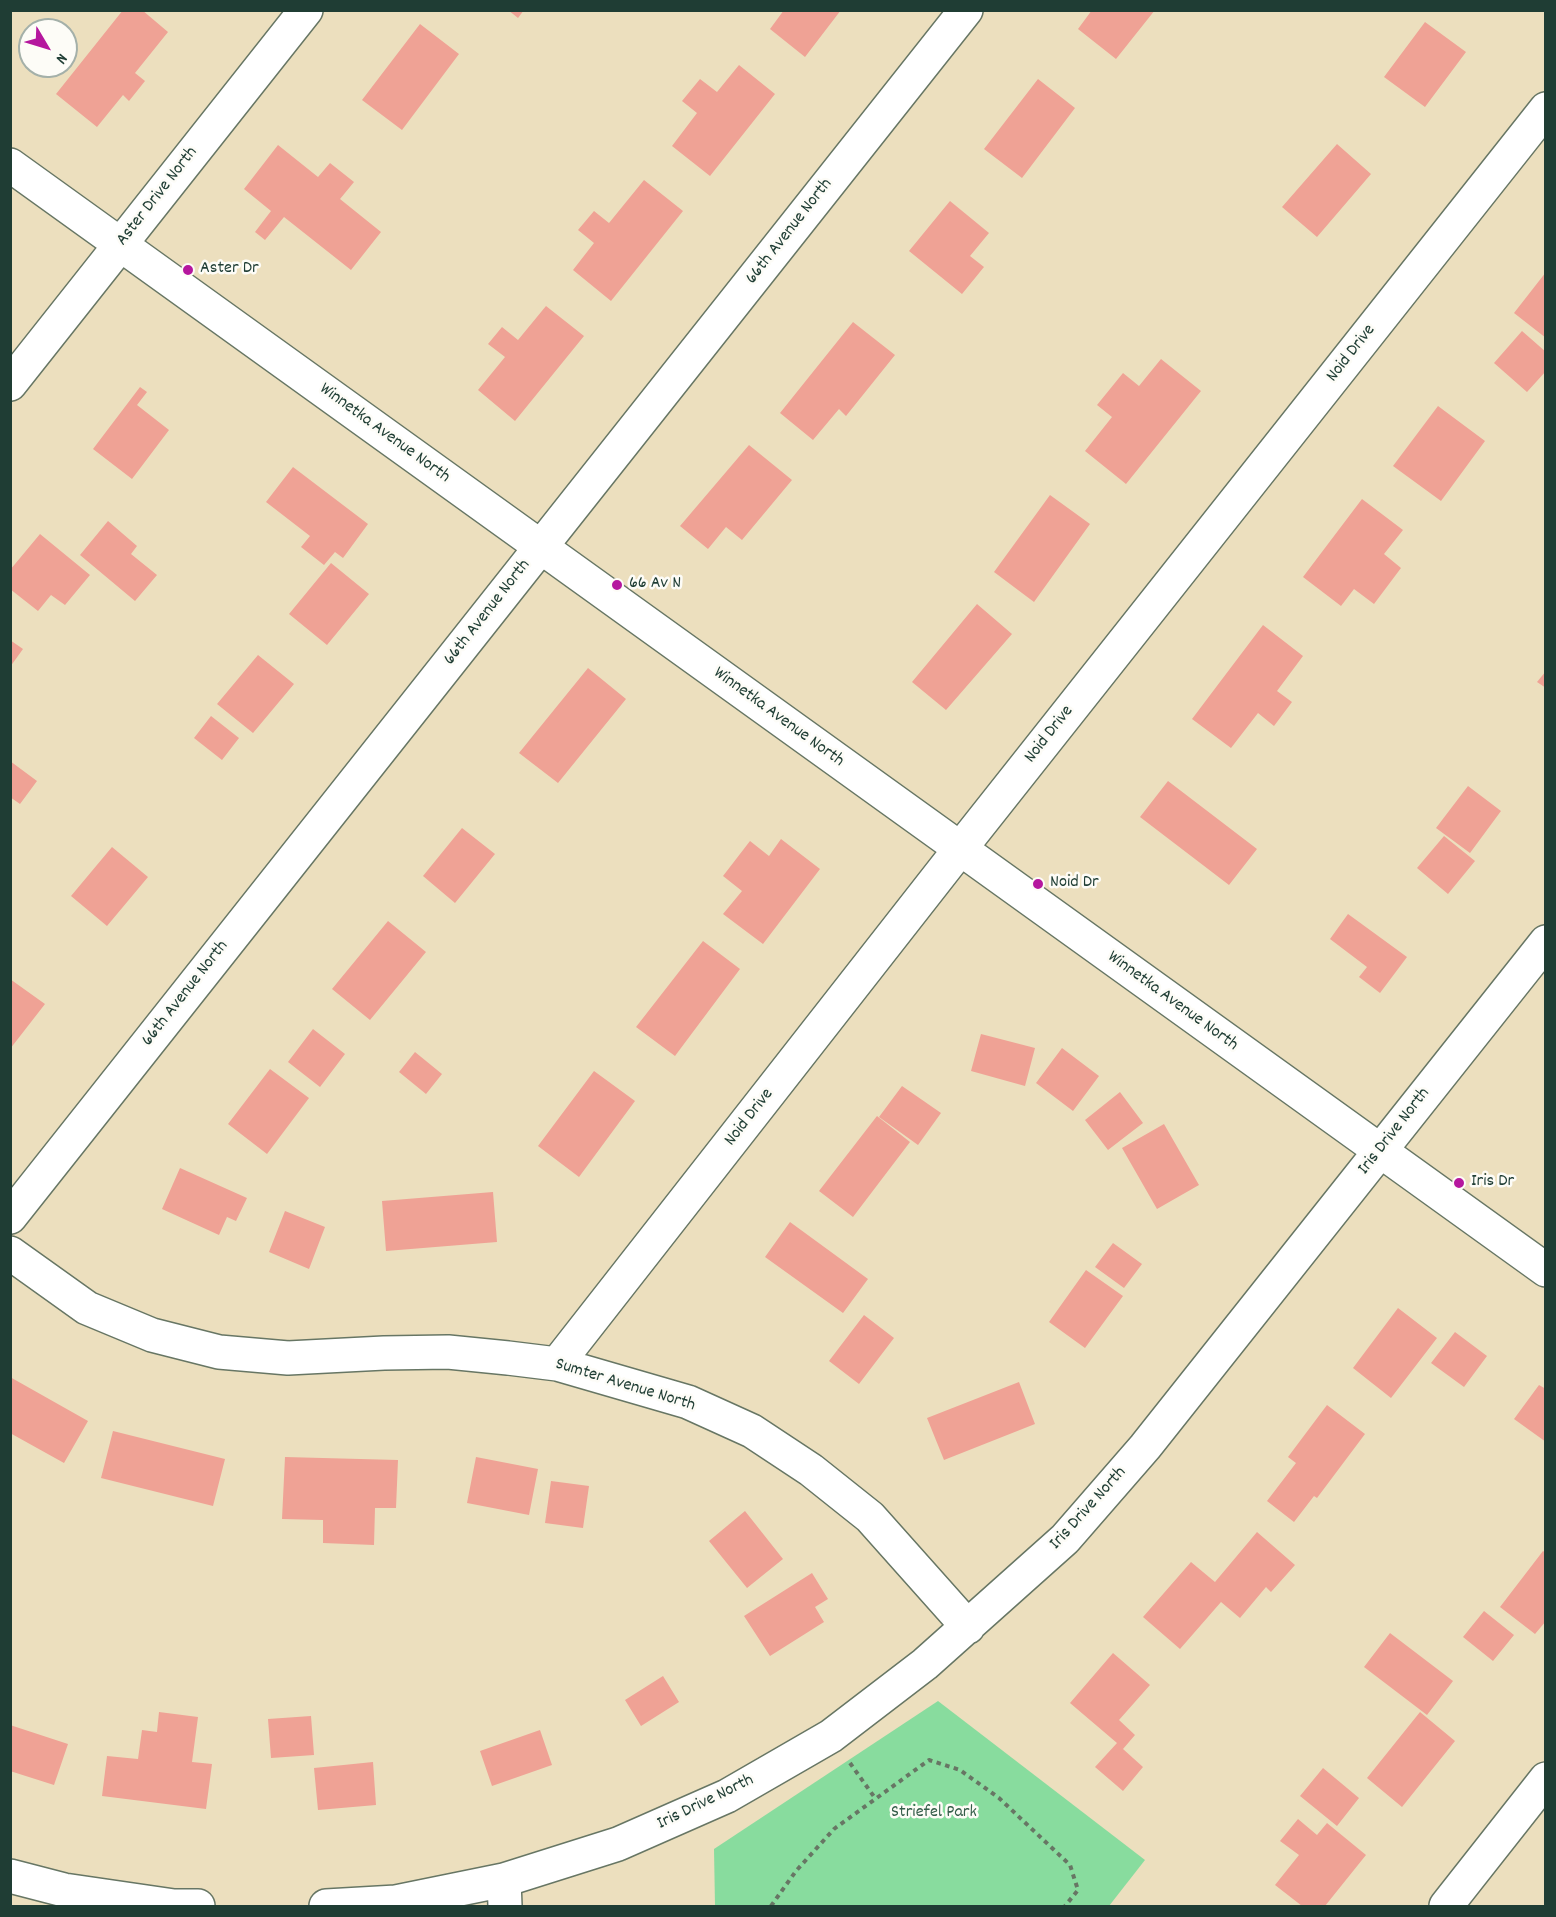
<!DOCTYPE html>
<html>
<head>
<meta charset="utf-8">
<style>
	body { margin:0 }
	#map { position:relative; width:1556px; height:1917px; overflow:hidden; background:#ecdfbe; font-family:Dekko,sans-serif }
	canvas { display:block }
	.frame { position:absolute; inset:0; border:12px solid #1f3d34; pointer-events:none }
	.north { position:absolute; left:18px; top:18px; width:60px; height:60px; box-sizing:border-box; background:#fdfcf7; border:2px solid #a4b0a9; border-radius:50%; rotate:128deg; font-size:16px; font-weight:700; line-height:24px; text-align:center; color:#1f3d34 }
	.north::after { content:''; display:block; margin:auto; width:21px; height:27px; background:#b5179e; clip-path:polygon(50% 0,100% 100%,50% 72%,0 100%) }
</style>
</head>
<body>
<div id="map">
<canvas width="1556" height="1917"></canvas>
<div class="frame"></div>
<div class="north">N</div>
</div>
<script>
const c = document.querySelector('canvas').getContext('2d');
c.lineJoin = 'round';
function paint(path, color) {
  c.fillStyle = color;
  c.fill(path, 'evenodd');
}
function poly(rows) {
  const path = new Path2D();
  for (const r of rows) {
    path.moveTo(r[0], r[1]);
    for (let i = 2; i < r.length; i += 2) path.lineTo(r[i], r[i + 1]);
  }
  return path;
}
function stroke(path, color, width, dash) {
  c.strokeStyle = color;
  c.lineWidth = width;
  c.lineCap = dash ? 'butt' : 'round';
  c.setLineDash(dash || []);
  c.stroke(path);
}
function drawText(font, color, halo, rows, align = 'center') {
  c.font = font + ' Dekko,sans-serif';
  c.lineWidth = 5;
  c.setLineDash([]);
  c.textBaseline = 'middle';
  c.strokeStyle = halo;
  c.fillStyle = color;
  for (const [text, x, y, turn = 0] of rows) {
    c.save();
    c.translate(x, y);
    c.rotate((+turn || 0) * Math.PI / 180);
    c.textAlign = isNaN(turn) ? turn : align;
    if (halo) c.strokeText(text, 0, 0);
    c.fillText(text, 0, 0);
    c.restore();
  }
}
const green = poly([
	[938,1701,1145,1860,1109,1906,715,1906,714,1849]
]);
const building = poly([
	[123,10,142,10,168,32,135,73,145,81,129,101,123,95,97,127,56,94],
	[508,10,524,10,518,18],
	[784,10,841,10,805,57,770,29],
	[1092,10,1155,10,1116,59,1078,29],
	[1425,22,1466,52,1425,107,1384,77],
	[420,24,459,54,402,130,362,100],
	[739,65,775,94,710,176,672,146,697,113,682,101,700,79,717,92],
	[1038,79,1075,108,1022,178,984,149],
	[1337,144,1371,174,1317,237,1282,207],
	[278,145,318,177,330,163,354,182,340,199,381,232,351,270,284,217,265,240,255,232,271,211,244,189],
	[644,180,683,211,611,301,573,270,594,243,578,230,594,211,609,223],
	[950,201,989,233,970,256,984,267,962,294,909,251],
	[1546,272,1546,338,1514,313],
	[546,306,584,336,515,421,478,390,505,357,488,344,502,327,518,340],
	[853,322,895,355,846,416,839,409,813,440,780,413],
	[1522,331,1546,352,1546,371,1527,392,1494,363],
	[1161,359,1201,391,1126,484,1085,451,1112,417,1097,405,1123,373,1139,386],
	[140,387,147,392,137,405,169,430,132,479,93,449],
	[1438,406,1485,441,1441,501,1393,466],
	[749,445,792,480,742,540,726,527,708,549,680,526],
	[293,467,368,524,343,558,335,552,324,565,301,547,310,536,266,502],
	[1050,495,1090,524,1034,602,994,572],
	[1362,499,1403,530,1384,554,1401,568,1374,604,1354,589,1341,606,1303,577],
	[108,521,137,546,131,554,157,575,135,601,80,555],
	[40,534,90,575,65,605,51,595,38,611,10,589,10,570],
	[331,563,369,594,327,645,289,614],
	[977,604,1012,634,946,710,912,682],
	[1263,625,1303,656,1277,691,1292,702,1274,726,1258,713,1231,748,1192,719],
	[10,640,23,649,10,667],
	[258,655,294,684,253,733,217,704],
	[588,668,626,699,558,783,519,753],
	[1546,671,1546,688,1537,682],
	[211,716,239,738,222,760,194,738],
	[10,761,37,781,20,804,10,797],
	[1168,781,1257,849,1229,885,1140,817],
	[1468,786,1501,811,1470,853,1436,828],
	[462,828,495,854,455,903,423,876],
	[1444,836,1475,861,1448,894,1417,868],
	[781,839,820,869,763,944,723,914,742,891,723,876,750,841,769,856],
	[112,847,148,877,107,926,71,896],
	[1348,914,1407,957,1380,993,1359,977,1367,967,1330,939],
	[388,921,426,952,370,1020,332,989],
	[703,941,740,969,675,1056,636,1027],
	[10,979,45,1004,10,1049],
	[313,1029,345,1054,320,1087,288,1062],
	[981,1034,1035,1048,1025,1086,971,1071],
	[1062,1048,1099,1076,1073,1111,1036,1083],
	[415,1052,442,1074,426,1094,399,1072],
	[270,1069,309,1098,267,1154,228,1124],
	[594,1071,635,1101,579,1177,538,1146],
	[902,1086,941,1113,918,1145,879,1117],
	[1120,1092,1143,1123,1108,1150,1085,1120],
	[877,1116,910,1142,853,1217,819,1191],
	[1164,1124,1199,1185,1157,1209,1122,1148],
	[180,1168,247,1198,236,1221,227,1217,219,1235,162,1209],
	[493,1192,497,1242,386,1251,382,1201],
	[285,1211,325,1227,309,1269,269,1252],
	[790,1222,868,1279,843,1313,765,1257],
	[1113,1243,1142,1264,1124,1288,1095,1267],
	[1086,1270,1123,1296,1085,1348,1049,1322],
	[1398,1308,1437,1338,1391,1398,1353,1368],
	[864,1315,894,1338,859,1384,829,1361],
	[1455,1332,1487,1356,1464,1387,1431,1363],
	[10,1377,88,1421,64,1463,10,1433],
	[1019,1382,1035,1424,944,1460,927,1418],
	[1539,1385,1546,1389,1546,1442,1514,1419],
	[1327,1405,1365,1434,1317,1498,1314,1496,1294,1522,1267,1501,1296,1463,1288,1457],
	[113,1431,225,1459,213,1506,101,1478],
	[285,1457,398,1460,396,1508,375,1508,374,1545,323,1543,323,1520,282,1519],
	[476,1457,538,1469,529,1515,467,1503],
	[551,1481,589,1486,583,1528,545,1523],
	[745,1511,783,1559,747,1588,709,1541],
	[1257,1532,1295,1565,1271,1592,1266,1587,1240,1618,1221,1602,1180,1649,1143,1617,1191,1562,1215,1582],
	[1543,1551,1546,1553,1546,1621,1535,1634,1500,1607],
	[812,1573,828,1599,815,1607,824,1622,770,1656,744,1616],
	[1484,1611,1514,1635,1493,1661,1463,1637],
	[1390,1633,1453,1681,1427,1715,1364,1667],
	[1113,1653,1150,1685,1119,1720,1135,1735,1123,1749,1143,1767,1123,1791,1095,1767,1117,1743,1070,1703],
	[663,1676,679,1702,641,1726,625,1700],
	[159,1712,198,1717,192,1762,212,1764,206,1809,102,1796,107,1756,138,1759,142,1730,157,1732],
	[1420,1712,1455,1741,1402,1807,1367,1778],
	[311,1716,314,1755,271,1758,268,1719],
	[10,1725,68,1744,54,1785,10,1771],
	[540,1730,552,1765,492,1786,480,1751],
	[373,1762,376,1805,318,1810,314,1768],
	[1323,1768,1359,1798,1337,1826,1300,1796],
	[1298,1819,1317,1835,1327,1823,1366,1855,1325,1906,1302,1906,1275,1885,1299,1855,1280,1841]
]);
const path = poly([
	[850,1763,875,1798],
	[771,1906,796,1871,834,1829,929,1760,960,1770,999,1798,1070,1865,1078,1890,1065,1906]
]);
const minor = poly([
	[10,165,1546,1270],
	[10,384,306,10],
	[10,1217,966,10],
	[10,1253,87,1308,152,1335,219,1352,288,1358,384,1353,448,1352,508,1358,557,1364,688,1402,752,1431,811,1470,870,1517,968,1627],
	[557,1364,960,849,1546,109],
	[10,1876,64,1890,174,1906,198,1906],
	[326,1906,396,1902,504,1880],
	[505,1906,504,1880,618,1844,727,1796,831,1736,925,1664,1065,1539,1145,1447,1546,942],
	[1446,1906,1546,1779]
]);
const markers = [
	[188,270,6,"#b5179e"],
	[617,585,6,"#b5179e"],
	[1038,884,6,"#b5179e"],
	[1459,1183,6,"#b5179e"]
];
const streetNames = [
	["Aster Drive North",158,197,-52],
	["66th Avenue North",790,232,-52],
	["Noid Drive",1352,354,-52],
	["Winnetka Avenue North",384,434,36],
	["66th Avenue North",488,613,-52],
	["Winnetka Avenue North",778,718,36],
	["Noid Drive",1050,735,-52],
	["66th Avenue North",186,994,-52],
	["Winnetka Avenue North",1172,1002,36],
	["Noid Drive",750,1118,-52],
	["Iris Drive North",1395,1132,-52],
	["Sumter Avenue North",625,1386,17],
	["Iris Drive North",1089,1509,-48],
	["Iris Drive North",706,1803,-26]
];
const poiNames = [
	["Aster Dr",200,270],
	["66 Av N",629,585],
	["Noid Dr",1050,884],
	["Iris Dr",1471,1183]
];
const parkNames = [
	["Striefel Park",934,1814]
];
paint(green, '#88dc9e');
paint(building, '#efa295');
stroke(minor, '#677664', 36);
stroke(path, '#677664', 4, [4.5, 4.5]);
stroke(minor, '#fff', 33);
for (const [x, y, r, color] of markers) {
  const dot = new Path2D();
  dot.arc(x, y, r, 0, 2 * Math.PI);
  c.fillStyle = color;
  c.fill(dot);
  stroke(dot, '#fdfcf7', 2);
}
drawText('18px', '#1f3d34', '#fdfcf7', streetNames);
drawText('18px', '#1f3d34', '#fdfcf7', poiNames, 'left');
drawText('18px', '#345d49', '#fdfcf7', parkNames);
</script>
</body>
</html>
